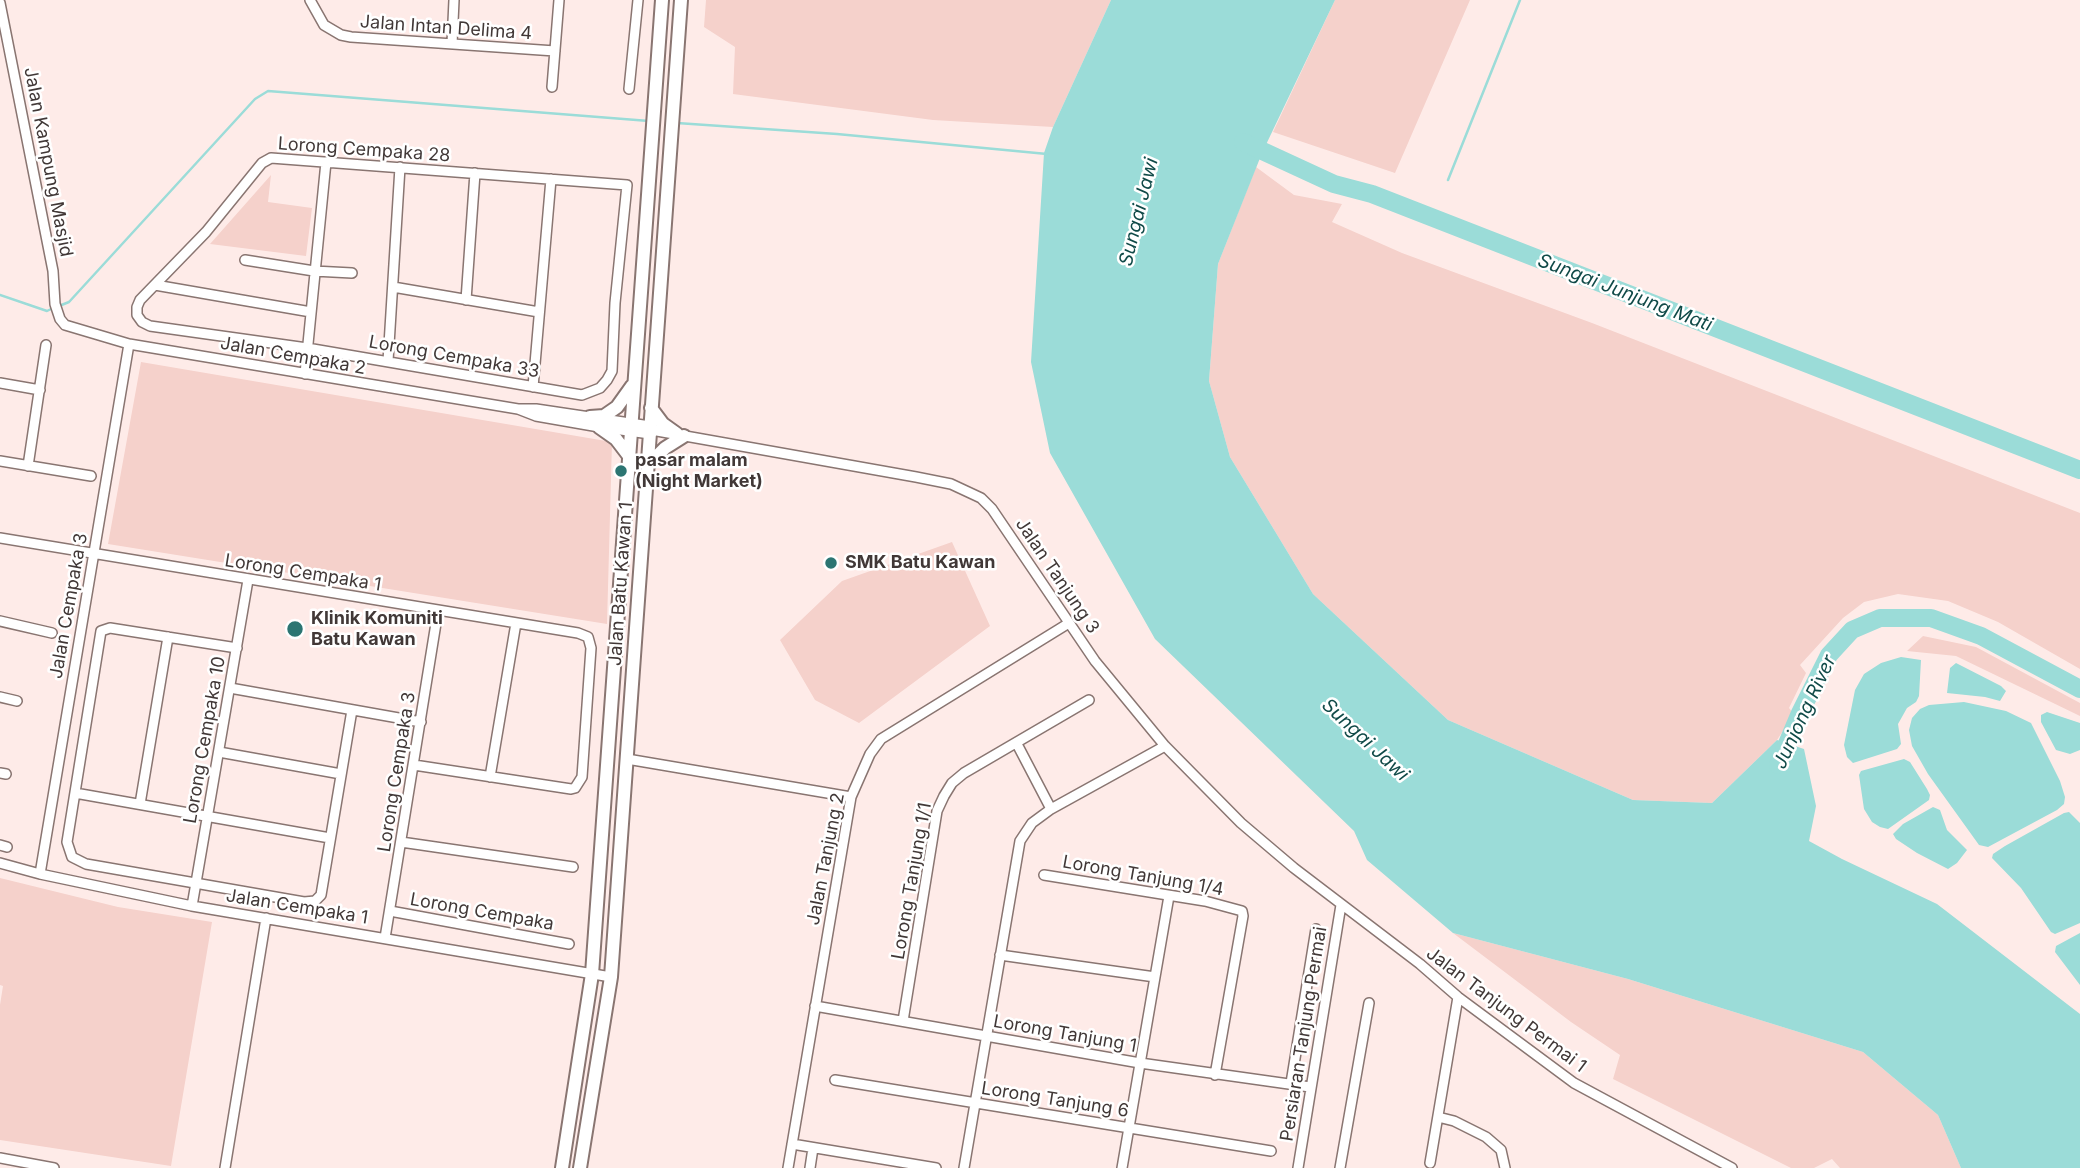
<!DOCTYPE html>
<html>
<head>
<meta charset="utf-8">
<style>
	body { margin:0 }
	canvas { display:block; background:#feebe8 }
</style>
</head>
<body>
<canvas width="2080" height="1168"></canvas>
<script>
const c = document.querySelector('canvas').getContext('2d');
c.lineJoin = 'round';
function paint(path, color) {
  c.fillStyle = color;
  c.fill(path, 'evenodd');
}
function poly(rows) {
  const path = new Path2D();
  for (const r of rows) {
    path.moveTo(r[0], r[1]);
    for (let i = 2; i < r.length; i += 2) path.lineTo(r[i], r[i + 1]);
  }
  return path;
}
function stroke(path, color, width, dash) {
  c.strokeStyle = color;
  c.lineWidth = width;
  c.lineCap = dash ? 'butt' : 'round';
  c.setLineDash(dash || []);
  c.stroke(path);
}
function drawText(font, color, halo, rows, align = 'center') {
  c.font = font + ' Inter,sans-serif';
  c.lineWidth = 5;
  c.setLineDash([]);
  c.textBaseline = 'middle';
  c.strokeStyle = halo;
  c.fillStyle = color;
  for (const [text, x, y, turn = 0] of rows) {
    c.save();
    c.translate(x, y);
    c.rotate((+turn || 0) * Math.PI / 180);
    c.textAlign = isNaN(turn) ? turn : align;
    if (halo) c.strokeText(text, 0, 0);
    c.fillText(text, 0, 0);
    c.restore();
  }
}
const green = poly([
	[706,0,1111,0,1053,127,933,120,733,94,735,47,704,27],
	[1335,0,1470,0,1395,173,1273,132],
	[1256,167,1294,195,1342,204,1332,222,1402,253,1592,323,2080,513,2080,669,1998,622,1948,601,1898,594,1864,602,1843,618,1800,665,1806,673,1789,708,1794,714,1777,740,1712,803,1633,800,1448,720,1313,594,1230,457,1209,381,1218,264],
	[271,175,268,202,312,208,306,256,210,244],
	[141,362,612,442,607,624,108,544],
	[952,542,990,626,859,723,815,700,780,640,842,581],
	[1923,636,1976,647,2080,703,2080,716,1956,656,1907,651],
	[0,878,118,907,212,922,171,1166,0,1140,0,1005,3,986,0,985],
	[1453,933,1628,979,1863,1052,1938,1115,1961,1168,1840,1168,1832,1159,1814,1168,1791,1168,1613,1079,1620,1055,1571,1022]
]);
const water = poly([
	[1111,0,1335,0,1262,153,1218,264,1209,381,1230,457,1313,594,1448,720,1633,800,1712,803,1777,740,1804,749,1816,806,1809,841,1842,859,1937,904,2080,1014,2080,1168,1961,1168,1938,1115,1863,1052,1628,979,1453,933,1367,860,1354,831,1155,639,1050,453,1031,362,1044,153,1053,127],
	[1901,657,1921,660,1919,696,1916,702,1907,708,1898,724,1901,744,1897,749,1853,763,1847,757,1844,745,1855,690,1864,674,1881,663],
	[1956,663,2001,686,2006,691,2000,701,1985,697,1947,693,1950,668],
	[1964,702,2006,711,2031,723,2060,781,2065,797,2064,804,2057,810,1988,847,1979,845,1928,774,1912,746,1909,730,1912,718,1920,709,1929,705],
	[2047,712,2080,723,2080,750,2070,754,2056,750,2041,722,2041,715],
	[1904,759,1910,762,1927,789,1930,795,1929,800,1888,829,1880,827,1872,822,1864,809,1859,775,1861,771],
	[1933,807,1940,810,1947,830,1967,850,1957,863,1948,869,1917,853,1896,839,1893,834,1903,824],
	[2069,812,2080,823,2080,923,2055,934,2051,932,2021,888,1992,858,1993,854,2005,846,2064,813],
	[2080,933,2080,985,2055,952,2056,946]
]);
const stream = poly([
	[677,123,837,134,1047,154],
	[1448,180,1520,0],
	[0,295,47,311,53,308],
	[59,306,69,302,255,99,268,91,649,121]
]);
const river = poly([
	[1243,142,1334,184,1372,194,2080,470],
	[1778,765,1800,713,1829,655,1852,630,1880,618,1931,618,1981,636,2080,689]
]);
const minor = poly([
	[310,0,324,25,341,35,351,37,555,51],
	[0,3,53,271,55,304,60,319,65,325,129,344,518,409,536,416,599,427,650,434,655,431],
	[452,44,454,0],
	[552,87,559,0],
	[629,89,638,0],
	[271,158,627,185,615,303,612,371,607,380,600,388,582,395,307,348,150,326,142,322,137,315,137,307,140,300,206,232,262,163,271,158],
	[245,260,314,271,352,273],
	[155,285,311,312],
	[393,287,539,312],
	[466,300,475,173],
	[388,361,400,167],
	[305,374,326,162],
	[0,383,40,390],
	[533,387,551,179],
	[518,409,536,409,650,426,657,431,916,477,951,484,981,498,992,509,1095,661,1165,746,1241,823,1294,868,1420,964,1458,997,1574,1083,1732,1168],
	[0,461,91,476],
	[28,466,46,345],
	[0,538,578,633,588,637,591,648,582,777,575,788,571,789,414,765],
	[0,621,52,633],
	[237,648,110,628,101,631,67,842,72,857,86,864,304,902,315,901,321,895,352,710],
	[230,688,421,722],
	[0,697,17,701],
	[1017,744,1051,809],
	[219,752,341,774],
	[627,759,851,797],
	[0,773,6,774],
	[490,777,516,623],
	[75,793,330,838],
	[140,804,168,637],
	[401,842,573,867],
	[0,845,7,847],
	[0,863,40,874,192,906,611,977],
	[40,874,129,344],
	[1044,875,1205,901,1242,911,1243,916,1215,1075],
	[192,906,248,580],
	[390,911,569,944],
	[385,938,438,611],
	[1000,955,1155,977],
	[815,1006,1140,1063,1310,1087],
	[903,1021,937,811,944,796,952,783,964,773,1089,700],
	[835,1080,1271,1151],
	[1291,1083,1316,929],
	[1438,1117,1454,1121,1486,1137,1501,1150,1505,1168],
	[792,1144,936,1168],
	[0,1158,54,1168],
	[1430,1163,1458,997],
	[225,1168,266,918],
	[788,1168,851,797,870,754,881,739,1069,623],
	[810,1168,813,1148],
	[964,1168,1020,841,1032,823,1051,809,1165,746],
	[1122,1168,1169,896],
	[1298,1168,1341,905],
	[1340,1168,1369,1003]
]);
const tertiary = poly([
	[651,408,663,424,677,434],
	[590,417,604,416,617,407,632,386],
	[599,427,616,439,629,456],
	[648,465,665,448,684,436],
	[562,1168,592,974,662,0],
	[580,1168,611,977,681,0]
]);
const markers = [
	[621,471,7,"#2c7572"],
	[831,563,7,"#2c7572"],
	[295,629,9,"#2c7572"]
];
const streetNames = [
	["Jalan Intan Delima 4",446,28,4],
	["Lorong Cempaka 28",364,150,4],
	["Jalan Kampung Masjid",48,162,79],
	["Jalan Cempaka 2",293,356,10],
	["Lorong Cempaka 33",454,357,10],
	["Lorong Cempaka 1",303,573,9],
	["Jalan Tanjung 3",1057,576,56],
	["Jalan Batu Kawan 1",621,584,-86],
	["Jalan Cempaka 3",69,606,-80],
	["Lorong Cempaka 10",205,740,-80],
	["Lorong Cempaka 3",397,772,-81],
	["Jalan Tanjung 2",826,859,-79],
	["Lorong Tanjung 1/4",1143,876,10],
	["Lorong Tanjung 1/1",912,881,-80],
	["Jalan Cempaka 1",297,907,9],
	["Lorong Cempaka",482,912,10],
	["Jalan Tanjung Permai 1",1506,1010,37],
	["Lorong Tanjung 1",1065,1034,10],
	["Persiaran Tanjung Permai",1304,1034,-81],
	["Lorong Tanjung 6",1055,1100,9]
];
const poiNames = [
	["pasar malam",635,461],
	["(Night Market)",635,482],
	["SMK Batu Kawan",845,563],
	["Klinik Komuniti",311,619],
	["Batu Kawan",311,640]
];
const waterNames = [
	["Sungai Jawi",1139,212,-76],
	["Sungai Junjung Mati",1625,293,21],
	["Junjong River",1805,712,-65],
	["Sungai Jawi",1365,740,43]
];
paint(green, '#f5d1cb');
paint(water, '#9bdcd8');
stroke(stream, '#9bdcd8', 2.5);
stroke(river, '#9bdcd8', 18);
stroke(minor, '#897571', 12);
stroke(tertiary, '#897571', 16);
stroke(minor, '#fff', 9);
stroke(tertiary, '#fff', 12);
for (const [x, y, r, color] of markers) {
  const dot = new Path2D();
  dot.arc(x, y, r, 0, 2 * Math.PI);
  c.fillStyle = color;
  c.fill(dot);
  stroke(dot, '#fff', 2.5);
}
drawText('18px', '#413837', '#fff', streetNames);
drawText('bold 18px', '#413837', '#fff', poiNames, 'left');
drawText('italic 19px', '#104a48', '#fff', waterNames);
</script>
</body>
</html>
